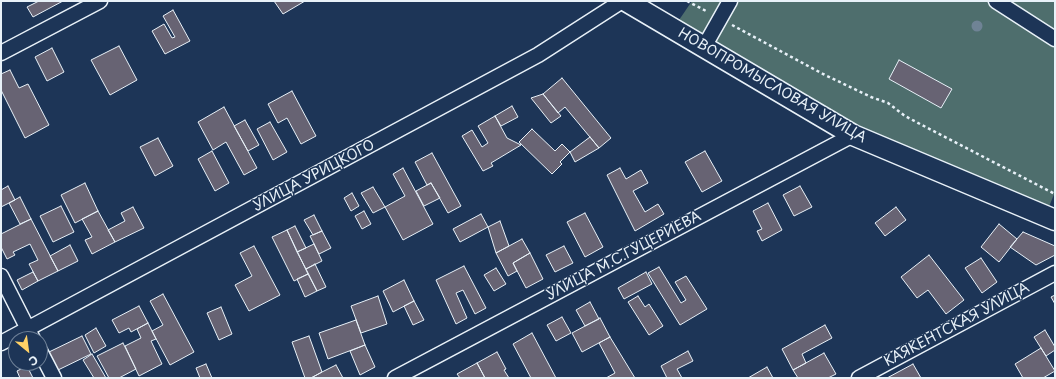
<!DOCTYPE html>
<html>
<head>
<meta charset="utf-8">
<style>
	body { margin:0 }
	#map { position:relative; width:1056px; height:379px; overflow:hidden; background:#1d3557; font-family:"Playpen Sans",sans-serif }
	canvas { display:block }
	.frame { position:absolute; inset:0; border:2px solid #e8f1f8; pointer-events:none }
	.north { position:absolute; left:8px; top:331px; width:40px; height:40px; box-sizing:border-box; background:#1d3557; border:1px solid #6e8097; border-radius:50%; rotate:151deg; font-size:11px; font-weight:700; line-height:16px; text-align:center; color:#e8f1f8 }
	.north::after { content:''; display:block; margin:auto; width:14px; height:18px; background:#ffd166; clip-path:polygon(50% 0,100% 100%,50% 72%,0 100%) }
</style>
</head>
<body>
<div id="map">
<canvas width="1056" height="379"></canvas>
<div class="frame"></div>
<div class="north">С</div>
</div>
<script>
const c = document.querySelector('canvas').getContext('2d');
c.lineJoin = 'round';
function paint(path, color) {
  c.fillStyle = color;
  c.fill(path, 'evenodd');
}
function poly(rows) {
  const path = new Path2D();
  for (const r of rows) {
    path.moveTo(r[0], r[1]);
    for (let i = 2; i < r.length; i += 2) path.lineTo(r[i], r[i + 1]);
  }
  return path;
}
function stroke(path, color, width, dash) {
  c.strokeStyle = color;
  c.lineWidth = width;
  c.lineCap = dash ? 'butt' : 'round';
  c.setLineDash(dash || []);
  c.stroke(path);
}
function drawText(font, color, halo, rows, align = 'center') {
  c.font = font + ' "Playpen Sans",sans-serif';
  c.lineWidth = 3;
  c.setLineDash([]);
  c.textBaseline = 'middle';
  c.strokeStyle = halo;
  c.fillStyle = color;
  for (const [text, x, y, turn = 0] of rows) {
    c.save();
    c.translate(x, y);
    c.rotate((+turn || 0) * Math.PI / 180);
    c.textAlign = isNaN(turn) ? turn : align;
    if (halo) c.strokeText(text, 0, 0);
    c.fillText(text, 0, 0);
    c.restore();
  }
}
const green = poly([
	[692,1,1055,1,1055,192,1048,209,945,165,854,124,782,84,679,20]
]);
const building = poly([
	[39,1,63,1,33,17,27,7,39,1],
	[274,1,305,1,283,14,274,1],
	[173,10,190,41,165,54,152,31,164,24,172,38,175,37,163,16,173,10],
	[119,46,137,80,110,95,91,60,119,46],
	[52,48,64,72,47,81,35,57,52,48],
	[899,60,952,89,941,108,889,79,899,60],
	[10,70,19,88,28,84,49,125,25,138,1,90,1,74,10,70],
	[562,78,611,138,599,148,565,107,558,113,543,94,562,78],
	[292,91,316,136,301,144,287,118,278,123,268,104,292,91],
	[543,94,561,116,551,123,531,98,543,94],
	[512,106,518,117,501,126,495,116,512,106],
	[224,107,257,168,244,175,226,142,213,150,198,122,224,107],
	[495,116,507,138,521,145,491,163,493,166,483,171,462,136,472,130,482,147,488,143,478,126,495,116],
	[245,120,259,145,248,151,234,126,245,120],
	[270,122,287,152,273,160,257,129,270,122],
	[532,129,555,151,562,144,570,152,560,162,562,164,552,174,519,142,532,129],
	[590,137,599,148,575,162,570,152,590,137],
	[158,138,173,166,155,176,140,147,158,138],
	[212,151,229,183,215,191,198,159,212,151],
	[705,151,722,181,702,192,685,162,705,151],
	[432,153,461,206,448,213,431,183,427,185,415,162,432,153],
	[403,168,433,224,403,240,385,207,405,196,393,174,403,168],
	[620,168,626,179,641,170,648,183,633,191,645,212,658,204,664,214,635,231,607,175,620,168],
	[85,183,98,211,75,223,61,195,85,183],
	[431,183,440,198,424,206,416,191,431,183],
	[8,186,15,200,1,207,1,190,8,186],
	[800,186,812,207,794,216,783,195,800,186],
	[373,187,385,207,373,213,361,193,373,187],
	[352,193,359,206,351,211,344,198,352,193],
	[20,197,31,219,20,224,9,203,20,197],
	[768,203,782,230,762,241,757,231,762,229,753,211,768,203],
	[61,206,74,232,53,242,40,216,61,206],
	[133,207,144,228,115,242,108,230,125,221,121,213,133,207],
	[896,207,906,220,885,236,875,223,896,207],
	[98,211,115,242,92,254,85,240,92,237,82,219,98,211],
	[364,211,371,224,362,229,355,216,364,211],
	[585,213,603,247,585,257,567,222,585,213],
	[481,214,488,227,460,242,453,229,481,214],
	[314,215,322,231,313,235,304,220,314,215],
	[31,219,58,271,38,281,29,264,38,260,30,244,13,252,15,255,7,259,1,247,1,234,31,219],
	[500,221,509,246,496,253,488,227,500,221],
	[999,224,1017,239,999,262,981,247,999,224],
	[295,226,306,248,297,252,287,230,295,226],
	[287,230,308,274,294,281,272,237,287,230],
	[322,231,331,248,319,254,310,236,322,231],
	[1023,232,1055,246,1055,255,1036,265,1010,247,1023,232],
	[522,239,530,253,513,263,517,271,508,276,496,253,522,239],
	[314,244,322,261,306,269,297,252,314,244],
	[70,245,78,261,58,271,50,256,70,245],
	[254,246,280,295,249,311,235,285,252,276,240,253,254,246],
	[564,246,573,263,555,272,546,255,564,246],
	[530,253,543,279,526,288,513,263,530,253],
	[929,255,964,300,946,314,928,290,917,298,901,277,929,255],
	[981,258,997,282,982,293,965,268,981,258],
	[315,264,326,287,317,291,306,269,315,264],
	[464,266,486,308,475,314,463,290,456,293,467,318,456,324,436,280,464,266],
	[659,267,681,303,686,300,675,282,686,276,707,309,680,325,648,273,659,267],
	[496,268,506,284,494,291,484,275,496,268],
	[33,272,38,281,22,290,17,280,33,272],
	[646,272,652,284,624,299,618,288,646,272],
	[308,274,317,291,305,297,297,279,308,274],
	[404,280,414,301,393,312,383,291,404,280],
	[163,294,194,352,170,365,152,331,163,325,150,301,163,294],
	[1055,295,1055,304,1051,297,1055,295],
	[378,296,387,324,361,333,351,306,378,296],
	[638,296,645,307,649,304,663,326,649,335,628,302,638,296],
	[414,301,424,320,413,325,404,306,414,301],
	[590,302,599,319,585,326,576,310,590,302],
	[139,306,148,323,131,332,129,328,119,333,112,320,139,306],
	[221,307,232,334,219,340,207,313,221,307],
	[562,317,571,333,556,341,547,325,562,317],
	[600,318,610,337,582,352,572,333,600,318],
	[356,320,365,345,328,359,319,333,356,320],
	[148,323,156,339,151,341,162,364,139,376,125,346,141,338,137,329,148,323],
	[825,325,832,338,802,354,806,363,793,370,782,349,825,325],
	[96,328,106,346,94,353,85,335,96,328],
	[1045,330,1055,347,1055,350,1046,356,1034,337,1045,330],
	[532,333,556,378,531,378,513,344,532,333],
	[82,336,91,354,58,370,49,352,82,336],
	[309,336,322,372,311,378,305,378,292,342,309,336],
	[610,337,635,378,606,378,615,373,599,343,610,337],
	[123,343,136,369,119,378,109,378,97,356,123,343],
	[365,345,375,367,360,375,350,351,365,345],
	[1041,348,1055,371,1043,378,1023,378,1015,364,1041,348],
	[688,351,693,361,677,369,682,378,667,378,661,366,688,351],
	[497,352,506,369,504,370,509,378,485,378,477,363,497,352],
	[824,353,836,374,828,378,798,378,793,370,824,353],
	[92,354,106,378,94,378,83,360,92,354],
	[477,363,485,378,460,378,457,374,477,363],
	[206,364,212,378,200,378,196,368,206,364],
	[913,364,921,378,887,378,913,364],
	[336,365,343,378,311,378,322,372,336,365],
	[27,366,33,378,20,378,17,371,27,366],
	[767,367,773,378,748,378,767,367]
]);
const path = poly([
	[687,1,708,12],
	[732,25,823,74,871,97,888,103,905,116,920,124,1055,194]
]);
const street = poly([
	[996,1,1055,39],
	[704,47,730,1],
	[1,53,100,1],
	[1,276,33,339],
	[1,343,538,55,622,1],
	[40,351,54,378],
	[395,378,853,135],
	[859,378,1055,273]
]);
const secondary = poly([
	[626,1,853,135,1055,220]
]);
const trees = [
	[977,26]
];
const streetNames = [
	["НОВОПРОМЫСЛОВАЯ УЛИЦА",772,86,30],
	["УЛИЦА УРИЦКОГО",314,176,-28],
	["УЛИЦА М.С.ГУЦЕРИЕВА",624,256,-28],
	["КАЯКЕНТСКАЯ УЛИЦА",957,325,-28]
];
paint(green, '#4e6e6d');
paint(building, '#676373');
stroke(building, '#e8f1f8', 1);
stroke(street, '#e8f1f8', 17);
stroke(secondary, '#e8f1f8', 23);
stroke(path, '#e8f1f8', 2.5, [3, 3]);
stroke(street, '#1d3557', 14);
stroke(secondary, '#1d3557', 20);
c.fillStyle = '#6f8395';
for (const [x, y] of trees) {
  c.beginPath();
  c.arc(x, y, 5.5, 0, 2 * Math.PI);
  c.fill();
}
drawText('14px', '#e8f1f8', '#1d3557', streetNames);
</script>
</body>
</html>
